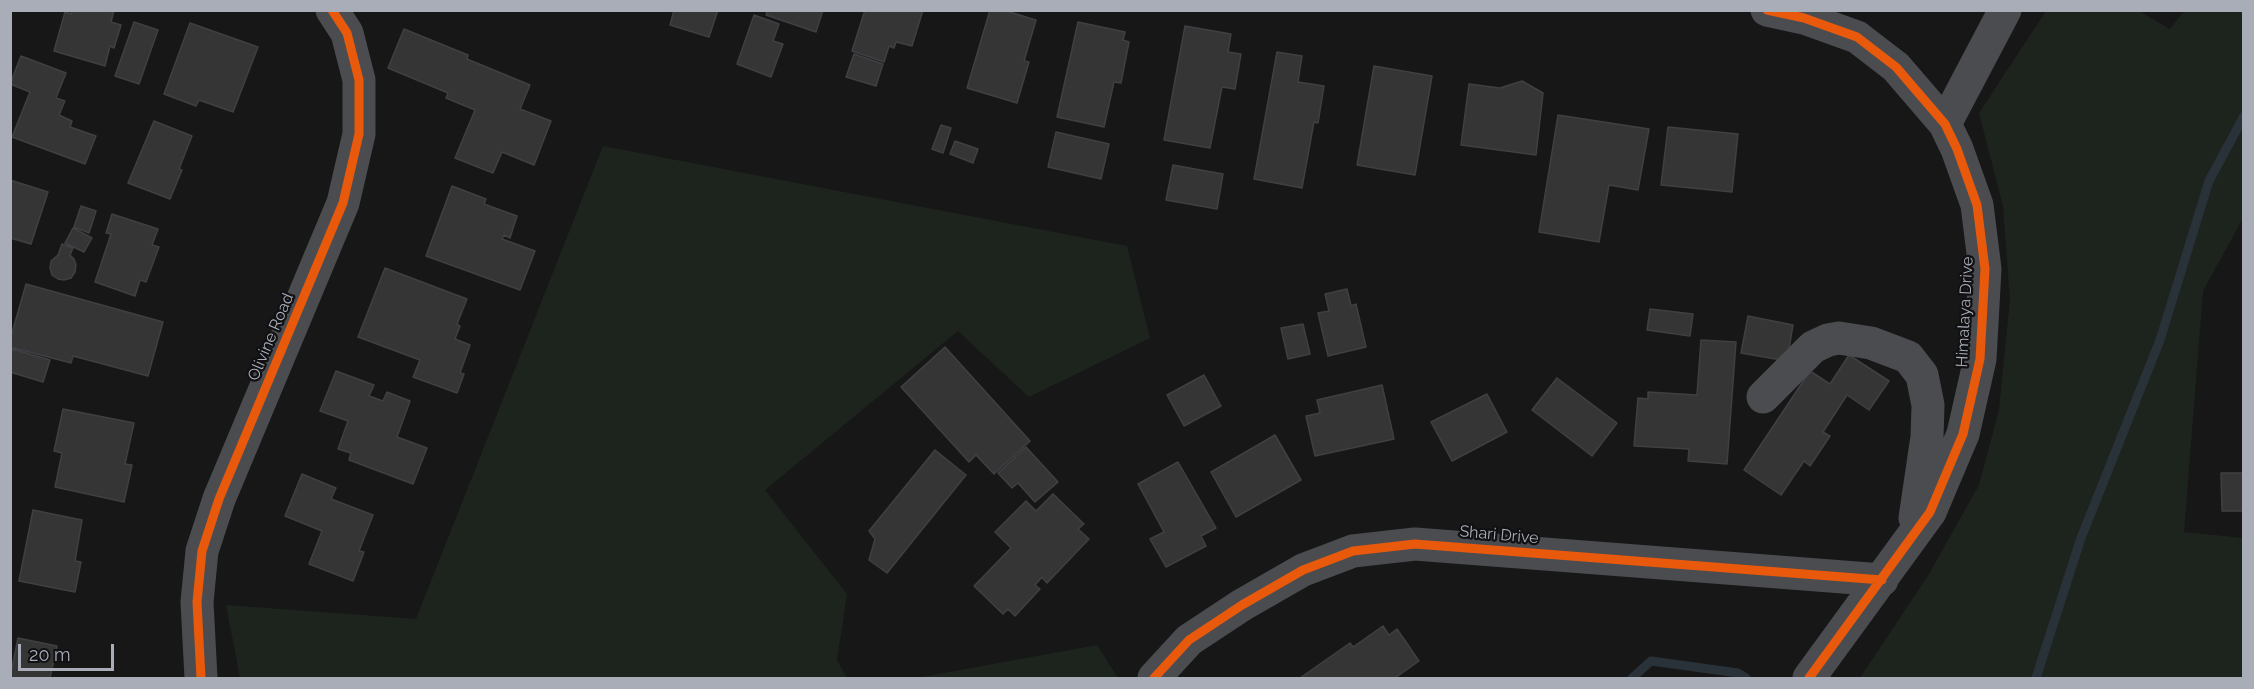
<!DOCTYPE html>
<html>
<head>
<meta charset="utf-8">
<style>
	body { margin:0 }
	#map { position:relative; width:2254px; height:689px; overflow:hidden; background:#171717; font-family:Raleway,sans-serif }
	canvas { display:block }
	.frame { position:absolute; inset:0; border:12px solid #a8adb8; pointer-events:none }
	.scale { position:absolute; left:18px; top:644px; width:96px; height:27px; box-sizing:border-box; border:3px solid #a8adb8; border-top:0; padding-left:8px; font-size:18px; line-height:21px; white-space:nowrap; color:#a8adb8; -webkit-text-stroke:4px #111113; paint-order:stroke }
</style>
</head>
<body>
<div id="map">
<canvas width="2254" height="689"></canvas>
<div class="frame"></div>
<div class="scale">20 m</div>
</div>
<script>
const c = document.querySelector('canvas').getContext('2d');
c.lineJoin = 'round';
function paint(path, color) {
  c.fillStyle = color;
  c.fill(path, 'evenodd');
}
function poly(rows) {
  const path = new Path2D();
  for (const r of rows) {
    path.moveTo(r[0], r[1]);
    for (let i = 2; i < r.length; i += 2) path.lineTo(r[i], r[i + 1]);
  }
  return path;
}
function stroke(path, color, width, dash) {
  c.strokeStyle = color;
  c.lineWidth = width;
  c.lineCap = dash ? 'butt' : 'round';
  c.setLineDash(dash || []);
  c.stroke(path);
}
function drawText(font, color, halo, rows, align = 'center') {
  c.font = font + ' Raleway,sans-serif';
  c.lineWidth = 4.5;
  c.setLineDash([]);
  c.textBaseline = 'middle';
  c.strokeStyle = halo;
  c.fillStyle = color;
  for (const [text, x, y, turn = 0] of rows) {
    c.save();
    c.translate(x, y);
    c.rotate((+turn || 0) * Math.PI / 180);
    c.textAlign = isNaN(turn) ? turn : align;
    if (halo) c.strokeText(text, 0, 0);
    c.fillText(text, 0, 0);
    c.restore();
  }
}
const green = poly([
	[2046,11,2139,11,2170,29,2184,11,2243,11,2243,218,2203,291,2184,532,2243,538,2243,678,1860,678,1929,574,1979,485,1999,410,2010,300,2003,206,1979,113],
	[603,146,1127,246,1150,338,1029,397,958,331,765,490,847,594,837,660,847,678,240,678,226,605,416,619],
	[1097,645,1118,678,917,678]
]);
const stream = poly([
	[1632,678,1651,661,1738,673,1746,678],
	[2036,678,2081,538,2160,340,2209,181,2244,116]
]);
const building = poly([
	[72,10,114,10,111,22,121,25,114,48,110,46,105,66,54,51,65,12,71,14,72,10],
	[674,10,718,10,709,37,670,25,674,10],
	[768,10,823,10,816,32,766,15,768,10],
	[865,10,923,10,912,46,896,42,894,48,889,46,884,62,852,51,865,10],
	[990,10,1003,10,1036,20,1024,61,1029,62,1017,103,967,88,990,10],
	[754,15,779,24,773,41,783,44,771,77,737,64,754,15],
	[134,22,158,30,139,84,115,76,134,22],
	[1078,22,1125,32,1123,40,1129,42,1121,83,1114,82,1104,127,1057,117,1078,22],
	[190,23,258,47,233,112,199,100,196,106,164,94,190,23],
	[1185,26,1231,34,1228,52,1241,54,1235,89,1222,87,1210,148,1164,140,1185,26],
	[404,29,468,55,467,59,530,85,520,109,551,121,534,165,502,152,493,173,455,158,475,110,446,98,448,93,388,68,404,29],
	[1277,52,1302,56,1298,82,1324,86,1318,123,1314,122,1302,188,1254,179,1277,52],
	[854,54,883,64,876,86,846,77,854,54],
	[21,56,66,73,56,98,65,101,59,115,72,121,70,127,96,136,85,164,12,137,30,92,10,84,21,56],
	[1374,66,1432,76,1415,175,1357,165,1374,66],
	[1522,81,1543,93,1536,155,1461,145,1469,84,1500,88,1522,81],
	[1558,115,1649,129,1638,190,1609,185,1599,242,1539,232,1558,115],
	[154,121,192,136,179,169,182,170,170,199,128,183,154,121],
	[941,125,951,128,943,153,932,149,941,125],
	[1668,127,1738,134,1732,192,1661,185,1668,127],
	[1056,132,1109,144,1101,179,1048,167,1056,132],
	[955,141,978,149,973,163,950,154,955,141],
	[1173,165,1223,174,1217,209,1166,200,1173,165],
	[10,180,48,192,31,244,10,238,10,180],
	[452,186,486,199,484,204,517,216,510,238,504,235,502,239,535,251,520,290,426,256,452,186],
	[81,206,96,211,89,233,74,227,81,206],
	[112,214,158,229,152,245,159,247,146,282,140,280,135,296,95,282,111,234,106,233,112,214],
	[73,228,92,238,84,252,65,243,73,228],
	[62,244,73,248,70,255,74,259,76,265,75,272,71,278,64,280,58,279,52,275,50,268,51,261,58,255,62,244],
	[385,268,467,299,457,324,460,326,455,339,470,345,460,373,464,374,457,393,413,377,420,360,358,337,385,268],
	[26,284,163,322,148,376,73,356,71,363,10,347,10,340,26,284],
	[1347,289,1351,306,1356,304,1366,347,1328,356,1318,313,1329,311,1325,294,1347,289],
	[1650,309,1693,314,1690,336,1647,330,1650,309],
	[1748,316,1793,325,1787,361,1741,353,1748,316],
	[1303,324,1310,354,1288,359,1281,328,1303,324],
	[1701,340,1736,342,1727,464,1688,461,1689,449,1634,446,1638,398,1648,399,1648,392,1697,395,1701,340],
	[945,347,1030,441,994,474,976,455,969,462,901,387,945,347],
	[12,349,50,360,43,382,10,372,12,349],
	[1849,355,1889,381,1869,410,1847,395,1823,432,1830,436,1810,466,1804,461,1781,495,1744,470,1810,371,1830,384,1849,355],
	[336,371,374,385,369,396,383,401,387,392,410,401,397,437,427,448,413,484,349,460,351,453,338,449,348,421,320,411,336,371],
	[1204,375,1221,406,1184,426,1167,395,1204,375],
	[1557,378,1617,423,1592,456,1532,410,1557,378],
	[1382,385,1394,439,1315,456,1306,416,1320,413,1317,400,1382,385],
	[1487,394,1507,432,1452,461,1431,422,1487,394],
	[63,409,134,423,125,464,132,465,124,502,55,487,62,453,54,451,63,409],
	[1275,435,1301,480,1236,517,1211,472,1275,435],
	[1026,447,1058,482,1035,502,1018,483,1012,488,998,473,1026,447],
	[935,450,966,475,887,573,869,560,875,539,869,531,935,450],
	[1178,462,1216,528,1201,536,1206,546,1166,567,1150,539,1164,532,1138,484,1178,462],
	[2221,473,2244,473,2244,511,2222,511,2221,473],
	[302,474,336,488,331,499,373,515,359,551,364,552,353,581,309,564,322,531,285,516,302,474],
	[1053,494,1084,524,1078,529,1089,539,1047,583,1042,577,1035,585,1040,589,1015,616,1008,609,1003,614,974,586,1011,548,995,532,1026,501,1036,511,1053,494],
	[33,510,82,520,75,561,81,562,75,592,19,581,33,510],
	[1383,626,1389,635,1397,629,1419,661,1395,678,1300,678,1350,643,1353,647,1383,626],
	[18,638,57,646,50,678,10,678,18,638]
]);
const minor = poly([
	[1767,10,1804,18,1857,37,1896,67,1945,124,1957,149,1977,205,1985,269,1980,359,1963,434,1930,512,1809,678],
	[1945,124,2005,10],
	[1763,397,1813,347,1828,340,1839,338,1871,343,1908,357,1922,375,1928,405,1927,437,1915,518],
	[201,678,197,602,202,551,219,499,343,203,359,134,359,80,347,33,332,10],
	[1154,678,1189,640,1242,605,1303,570,1353,551,1415,544,1882,580]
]);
const cycleway = poly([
	[1767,10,1804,18,1857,37,1896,67,1945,124,1957,149,1977,205,1985,269,1980,359,1963,434,1930,512,1809,678],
	[201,678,197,602,202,551,219,499,343,203,359,134,359,80,347,33,332,10],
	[1154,678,1189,640,1242,605,1303,570,1353,551,1415,544,1882,580]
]);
const streetNames = [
	["Himalaya Drive",1965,312,-87],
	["Olivine Road",271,337,-67],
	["Shari Drive",1499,535,5]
];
paint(green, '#1d241e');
stroke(stream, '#2a3239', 9);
paint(building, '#353536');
stroke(building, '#3f4043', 1.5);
stroke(minor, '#4b4c50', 33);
stroke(cycleway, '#e8590c', 9);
drawText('16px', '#a8adb8', '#111113', streetNames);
</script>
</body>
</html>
